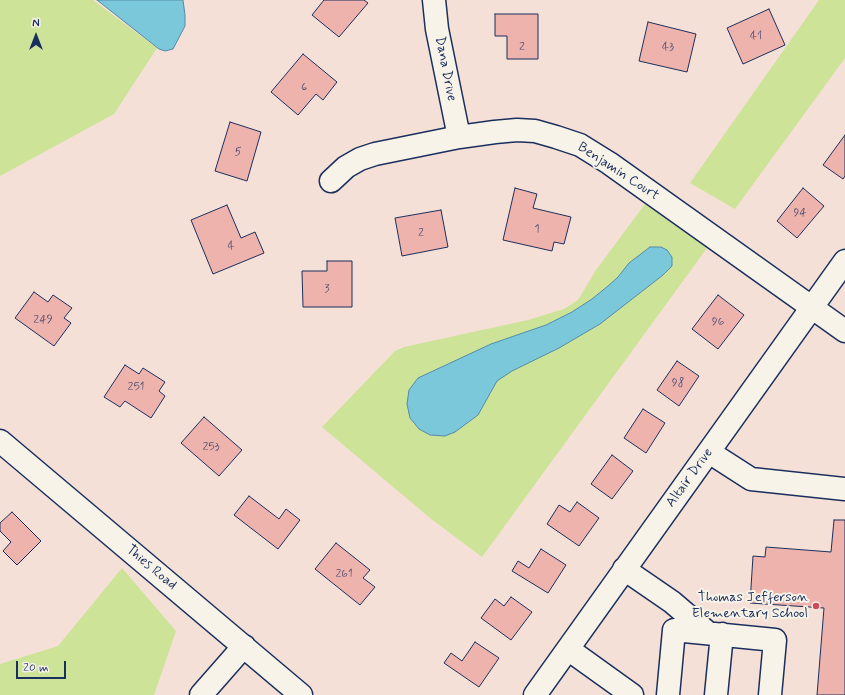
<!DOCTYPE html>
<html>
<head>
<meta charset="utf-8">
<style>
	body { margin:0 }
	#map { position:relative; width:845px; height:695px; overflow:hidden; background:#f4e0d6; font-family:Mynerve,sans-serif }
	canvas { display:block }
	.north { position:absolute; left:16px; top:16px; width:40px; height:40px; -webkit-text-stroke:3px #f7f3e8; paint-order:stroke; rotate:0deg; font-size:11px; font-weight:700; line-height:16px; text-align:center; color:#1b2f5e }
	.north::after { content:''; display:block; margin:auto; width:14px; height:18px; background:#1b2f5e; clip-path:polygon(50% 0,100% 100%,50% 72%,0 100%) }
	.scale { position:absolute; left:16px; top:661px; width:50px; height:18px; box-sizing:border-box; border:2px solid #1b2f5e; border-top:0; padding-left:5px; font-size:12px; line-height:14px; white-space:nowrap; color:#1b2f5e; -webkit-text-stroke:3px #f7f3e8; paint-order:stroke }
</style>
</head>
<body>
<div id="map">
<canvas width="845" height="695"></canvas>
<div class="north">N</div>
<div class="scale">20 m</div>
</div>
<script>
const c = document.querySelector('canvas').getContext('2d');
c.lineJoin = 'round';
function paint(path, color) {
  c.fillStyle = color;
  c.fill(path, 'evenodd');
}
function poly(rows) {
  const path = new Path2D();
  for (const r of rows) {
    path.moveTo(r[0], r[1]);
    for (let i = 2; i < r.length; i += 2) path.lineTo(r[i], r[i + 1]);
  }
  return path;
}
function stroke(path, color, width, dash) {
  c.strokeStyle = color;
  c.lineWidth = width;
  c.lineCap = dash ? 'butt' : 'round';
  c.setLineDash(dash || []);
  c.stroke(path);
}
function drawText(font, color, halo, rows, align = 'center') {
  c.font = font + ' Mynerve,sans-serif';
  c.lineWidth = 4;
  c.setLineDash([]);
  c.textBaseline = 'middle';
  c.strokeStyle = halo;
  c.fillStyle = color;
  for (const [text, x, y, turn = 0] of rows) {
    c.save();
    c.translate(x, y);
    c.rotate((+turn || 0) * Math.PI / 180);
    c.textAlign = isNaN(turn) ? turn : align;
    if (halo) c.strokeText(text, 0, 0);
    c.fillText(text, 0, 0);
    c.restore();
  }
}
const green = poly([
	[0,0,93,0,157,48,114,114,0,176],
	[819,0,845,0,845,58,735,209,690,183],
	[645,204,707,248,482,557,430,518,322,427,395,351,404,347,528,320,564,309,578,300,596,270],
	[122,568,176,631,154,695,0,695,0,664,58,646]
]);
const water = poly([
	[97,0,183,0,185,15,185,26,173,49,165,51,159,49,97,0],
	[650,247,661,247,667,250,672,257,672,266,663,275,600,324,559,348,512,371,497,381,478,415,455,432,445,436,430,435,419,429,410,418,407,404,409,390,418,378,491,344,546,325,572,312,592,299,608,286,618,277,629,263,650,247]
]);
const building = poly([
	[324,0,364,0,368,3,339,37,312,15,324,0],
	[769,9,785,45,743,64,727,28,769,9],
	[495,14,538,14,538,59,507,59,507,36,495,36,495,14],
	[648,22,696,34,687,72,639,61,648,22],
	[303,54,337,82,323,100,316,94,298,115,271,92,303,54],
	[230,122,261,132,247,181,215,171,230,122],
	[845,135,845,176,843,179,823,165,845,135],
	[515,188,537,194,533,208,571,217,564,244,554,242,552,251,503,240,515,188],
	[803,188,824,206,797,238,777,221,803,188],
	[227,205,241,238,255,232,264,253,213,274,191,220,227,205],
	[441,210,448,247,402,256,395,218,441,210],
	[327,261,352,261,352,307,303,307,302,271,327,271,327,261],
	[34,292,48,302,53,295,72,308,64,318,71,323,54,346,15,318,34,292],
	[718,295,744,315,718,349,692,329,718,295],
	[677,361,699,376,679,406,657,390,677,361],
	[125,365,139,374,143,368,165,382,159,391,165,396,151,418,125,401,120,407,104,397,125,365],
	[643,409,665,423,646,453,624,438,643,409],
	[204,417,242,450,219,476,181,443,204,417],
	[612,455,633,471,612,499,591,484,612,455],
	[249,496,279,519,286,509,300,520,278,549,234,515,249,496],
	[577,502,599,518,579,546,547,524,559,505,570,512,577,502],
	[12,512,41,541,17,565,3,551,11,542,0,531,0,523,12,512],
	[834,520,845,520,845,695,817,695,824,608,750,603,753,556,765,557,766,547,831,552,834,520],
	[336,543,370,570,363,578,375,587,360,605,315,569,336,543],
	[541,549,566,565,548,593,512,571,518,561,529,568,541,549],
	[511,597,532,612,511,640,481,618,495,599,504,606,511,597],
	[475,642,499,658,479,687,444,663,451,653,462,661,475,642]
]);
const minor = poly([
	[434,0,437,29,459,137],
	[331,181,346,167,360,159,375,154,459,137,495,132,517,130,535,131,556,137,580,145,609,163,845,331],
	[0,441,301,695],
	[709,452,751,479,845,489],
	[624,569,672,602,707,632],
	[568,649,632,695],
	[201,695,244,646],
	[535,695,845,261],
	[668,695,674,630,775,640,770,695],
	[716,695,722,634]
]);
const markers = [
	[816,606,4,"#d1495b"]
];
const numberNames = [
	["41",756,36],
	["2",522,47],
	["43",668,47],
	["6",304,87],
	["5",238,152],
	["94",800,213],
	["1",537,229],
	["2",421,233],
	["4",231,246],
	["3",327,289],
	["249",43,320],
	["96",718,322],
	["98",678,383],
	["251",136,387],
	["253",211,447],
	["261",344,574]
];
const streetNames = [
	["Dana Drive",445,69,79],
	["Benjamin Court",618,172,33],
	["Altair Drive",690,478,-54],
	["Thies Road",151,568,40]
];
const poiNames = [
	["Thomas Jefferson",808,598],
	["Elementary School",808,614]
];
paint(green, '#cde398');
paint(water, '#7bc8da');
stroke(water, '#558ba8', 1);
paint(building, '#eeb3ac');
stroke(building, '#1b2f5e', 1);
stroke(minor, '#1b2f5e', 25);
stroke(minor, '#f7f3e8', 22);
for (const [x, y, r, color] of markers) {
  const dot = new Path2D();
  dot.arc(x, y, r, 0, 2 * Math.PI);
  c.fillStyle = color;
  c.fill(dot);
  stroke(dot, '#f7f3e8', 1.5);
}
drawText('12px', '#505072', null, numberNames);
drawText('14px', '#1b2f5e', '#f7f3e8', streetNames);
drawText('14px', '#1b2f5e', '#f7f3e8', poiNames, 'right');
</script>
</body>
</html>
